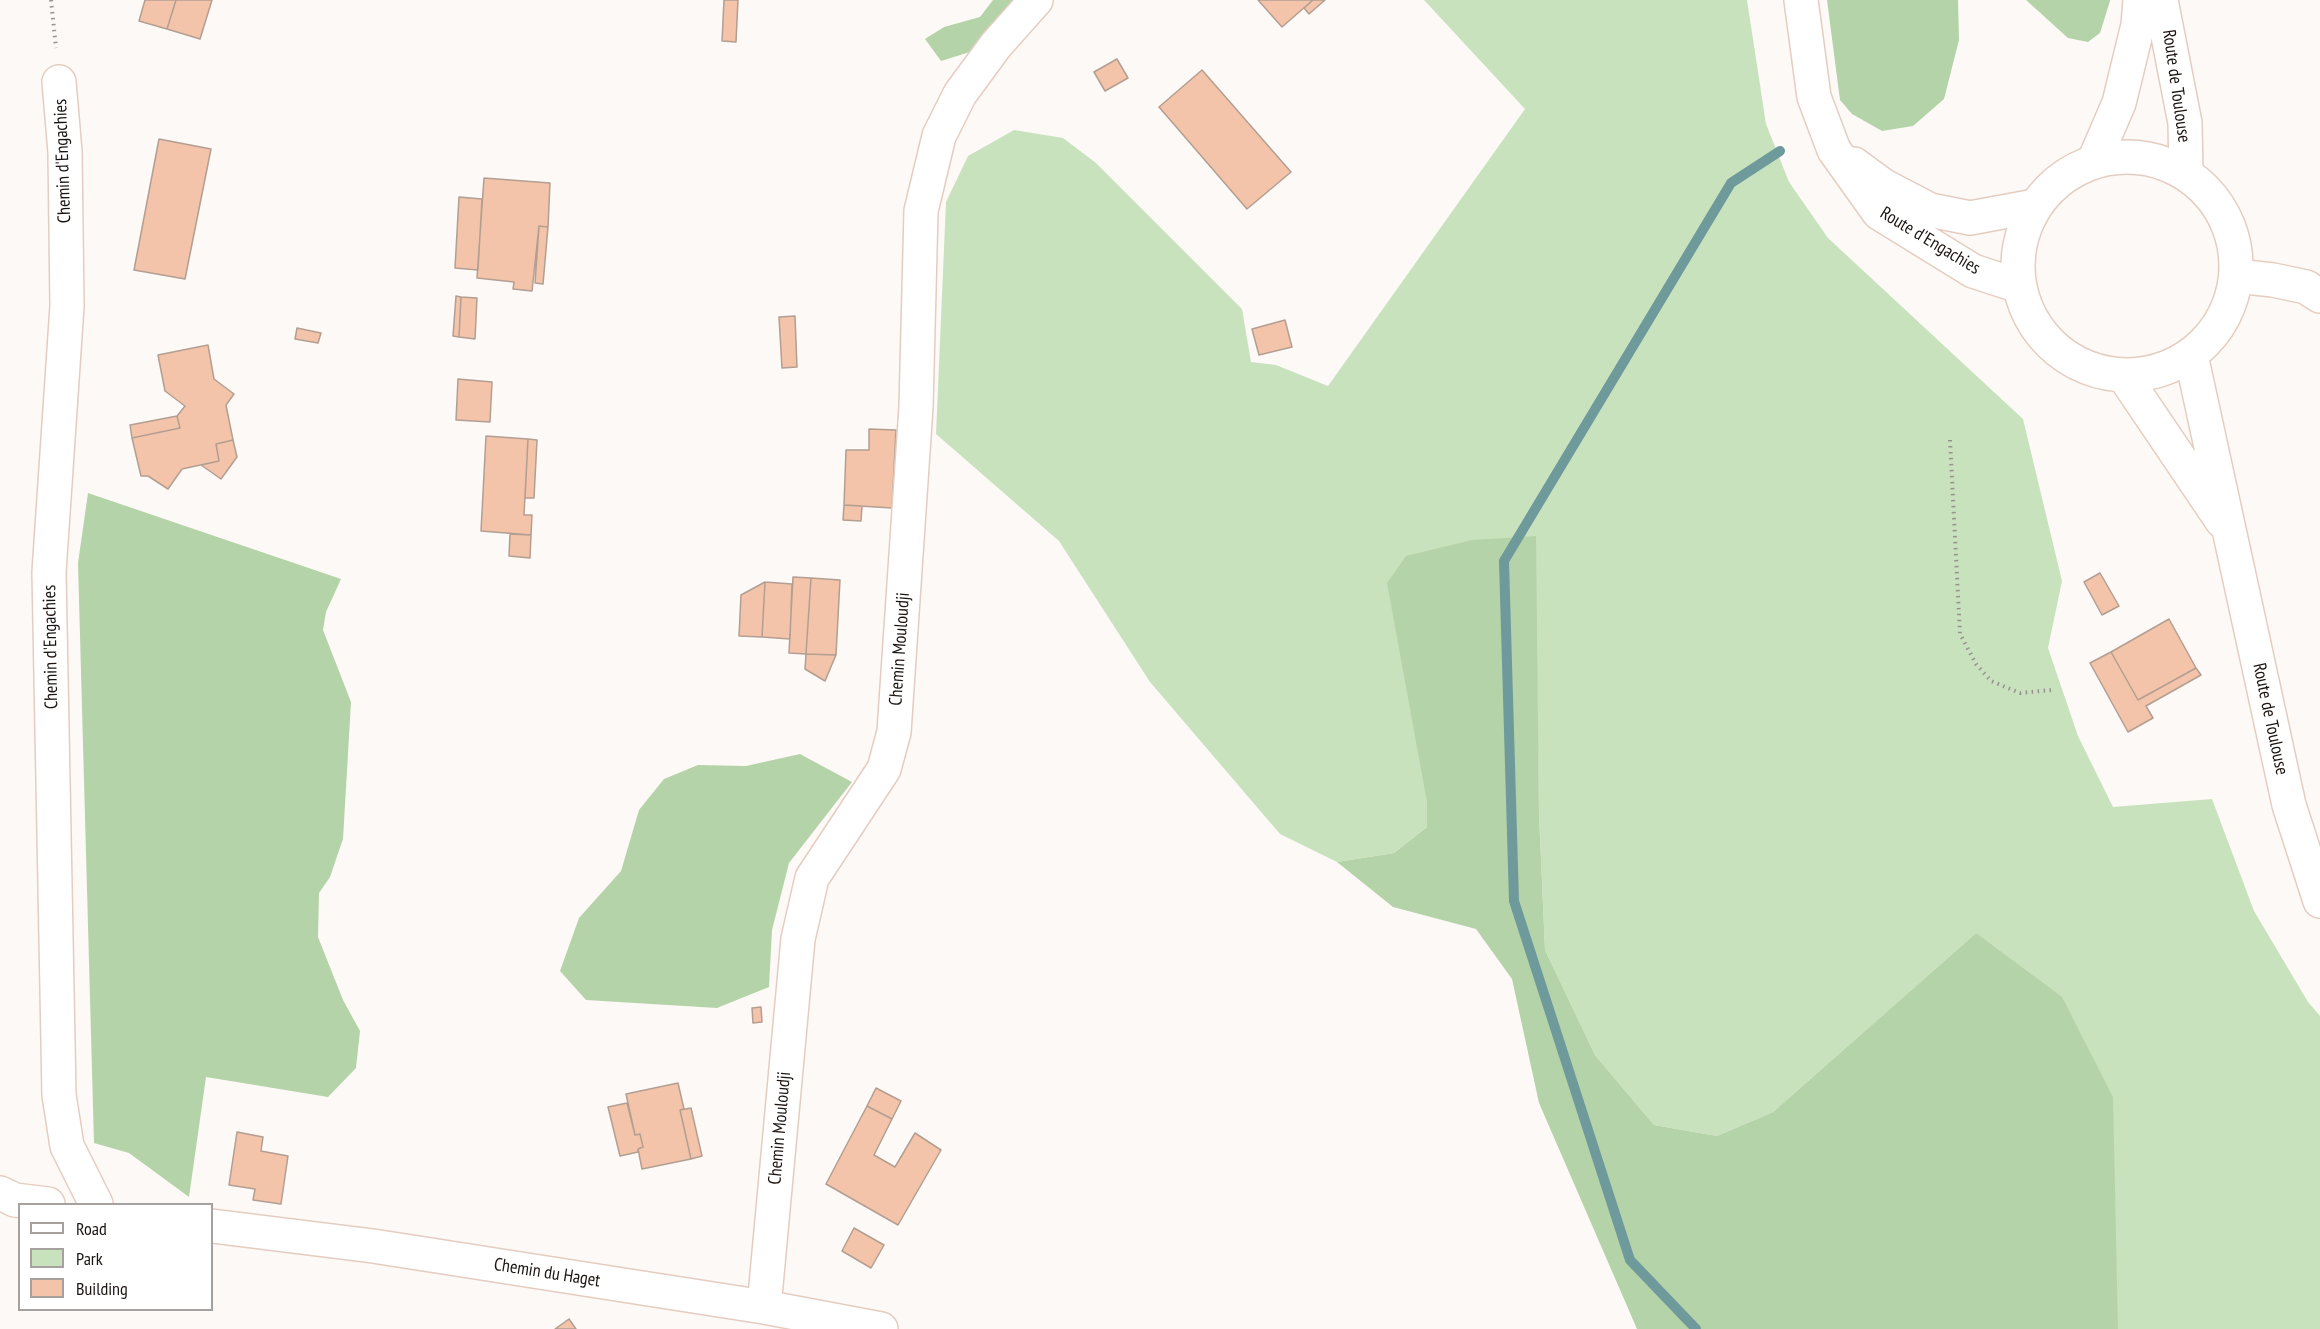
<!DOCTYPE html>
<html>
<head>
<meta charset="utf-8">
<style>
	body { margin:0 }
	#map { position:relative; width:2320px; height:1329px; overflow:hidden; background:#fdf9f6; font-family:"PT Sans Narrow",sans-serif }
	canvas { display:block }
	.legend { position:absolute; left:18px; top:1203px; width:195px; height:108px; box-sizing:border-box; background:#fff; border:2px solid #a4a19f; margin:0; padding:8px 10px; list-style:none; font-size:18px; color:#1c1410 }
	.legend li { display:flex; align-items:center; gap:12px; height:30px }
	.legend b { width:30px; border:2px solid #a4a19f }
</style>
</head>
<body>
<div id="map">
<canvas width="2320" height="1329"></canvas>
<ul class="legend">
<li><b style="height:8px;background:#fff"></b>Road</li>
<li><b style="height:16px;background:#c9e2be"></b>Park</li>
<li><b style="height:16px;background:#f3c4a9"></b>Building</li>
</ul>
</div>
<script>
const c = document.querySelector('canvas').getContext('2d');
c.lineJoin = 'round';
function paint(path, color) {
  c.fillStyle = color;
  c.fill(path, 'evenodd');
}
function poly(rows) {
  const path = new Path2D();
  for (const r of rows) {
    if (r.length === 3) {
      path.moveTo(r[0] + r[2], r[1]);
      path.arc(r[0], r[1], r[2], 0, 2 * Math.PI);
      continue;
    }
    path.moveTo(r[0], r[1]);
    for (let i = 2; i < r.length; i += 2) path.lineTo(r[i], r[i + 1]);
  }
  return path;
}
function stroke(path, color, width, dash) {
  c.strokeStyle = color;
  c.lineWidth = width;
  c.lineCap = dash ? 'butt' : 'round';
  c.setLineDash(dash || []);
  c.stroke(path);
}
function drawText(font, color, halo, rows, align = 'center') {
  c.font = font + ' "PT Sans Narrow",sans-serif';
  c.lineWidth = 6;
  c.setLineDash([]);
  c.textBaseline = 'middle';
  c.strokeStyle = halo;
  c.fillStyle = color;
  for (const [text, x, y, turn = 0] of rows) {
    c.save();
    c.translate(x, y);
    c.rotate((+turn || 0) * Math.PI / 180);
    c.textAlign = isNaN(turn) ? turn : align;
    if (halo) c.strokeText(text, 0, 0);
    c.fillText(text, 0, 0);
    c.restore();
  }
}
const green = poly([
	[1424,0,1747,0,1766,124,1789,182,1828,238,2023,419,2062,581,2048,648,2078,736,2113,807,2212,799,2254,911,2308,1002,2320,1016,2320,1329,2118,1329,1976,933,1773,1112,1717,1136,1654,1125,1595,1055,1545,950,1539,814,1537,681,1427,802,1427,827,1394,853,1337,862,1280,834,1150,682,1059,541,936,434,946,202,968,156,1014,130,1063,138,1096,163,1242,309,1251,362,1276,365,1328,386,1525,109]
]);
const forest = poly([
	[993,0,1016,0,973,51,941,61,925,39,944,27,980,17],
	[1827,0,1958,0,1959,40,1944,99,1913,126,1882,131,1852,114,1840,100],
	[2026,0,2110,0,2110,1,2100,33,2088,42,2068,38],
	[88,493,341,579,326,612,323,630,351,702,343,839,330,877,319,893,318,937,343,1000,360,1031,356,1068,328,1097,206,1077,189,1197,129,1153,94,1143,78,563],
	[1536,536,1539,814,1545,950,1595,1055,1654,1125,1717,1136,1773,1112,1976,933,2062,997,2113,1097,2118,1329,1637,1329,1539,1103,1512,979,1476,929,1393,907,1337,862,1394,853,1427,827,1427,802,1387,583,1406,556,1472,540],
	[800,754,852,782,789,863,772,930,769,987,717,1008,586,1000,560,971,579,918,621,871,639,810,664,779,698,765,746,766]
]);
const stream = poly([
	[1696,1329,1630,1260,1514,901,1504,561,1731,183,1780,151]
]);
const building = poly([
	[145,0,176,0,167,29,139,21,145,0],
	[176,0,212,0,200,39,167,29,176,0],
	[724,0,738,0,736,42,722,41,724,0],
	[1258,0,1313,0,1282,27,1258,0],
	[1313,0,1325,0,1309,14,1304,8,1313,0],
	[1117,59,1128,78,1105,91,1094,72,1117,59],
	[1202,70,1291,172,1247,209,1159,107,1202,70],
	[159,139,211,149,185,279,134,270,159,139],
	[484,178,550,183,548,227,539,226,532,291,513,289,514,282,477,278,484,178],
	[459,197,482,199,478,270,455,268,459,197],
	[539,226,548,227,543,284,535,283,539,226],
	[456,296,461,297,459,337,453,336,456,296],
	[461,297,477,298,475,339,459,337,461,297],
	[795,316,797,367,782,368,779,317,795,316],
	[1285,320,1292,347,1259,355,1252,329,1285,320],
	[297,328,321,333,318,343,295,339,297,328],
	[208,345,214,379,234,394,226,405,233,440,216,444,219,461,182,469,168,489,148,476,141,476,132,438,180,428,177,416,185,406,165,391,158,355,208,345],
	[458,379,492,382,490,422,456,420,458,379],
	[177,416,180,428,132,438,130,425,177,416],
	[869,429,896,430,892,508,844,505,846,450,869,450,869,429],
	[486,436,528,439,524,515,532,515,531,535,481,531,486,436],
	[528,439,537,440,534,498,525,498,528,439],
	[233,440,237,457,221,479,201,465,219,461,216,444,233,440],
	[844,505,862,506,861,521,843,520,844,505],
	[510,534,531,535,530,558,509,556,510,534],
	[2100,573,2119,606,2102,615,2084,582,2100,573],
	[793,577,811,578,806,654,789,653,793,577],
	[811,578,840,580,836,655,806,654,811,578],
	[765,582,762,637,739,636,741,595,765,582],
	[765,582,792,584,790,639,762,637,765,582],
	[2169,619,2196,668,2138,700,2111,652,2169,619],
	[2111,652,2138,700,2196,668,2201,675,2146,706,2153,718,2128,732,2090,663,2111,652],
	[806,654,836,655,825,681,805,669,806,654],
	[761,1007,762,1022,753,1023,752,1008,761,1007],
	[678,1083,684,1109,680,1110,691,1159,642,1169,638,1149,643,1147,640,1134,635,1135,626,1094,678,1083],
	[876,1088,901,1101,892,1119,867,1106,876,1088],
	[627,1103,635,1135,640,1134,643,1147,638,1149,638,1152,620,1156,608,1107,627,1103],
	[867,1106,892,1119,874,1155,895,1167,915,1133,941,1150,898,1225,826,1184,867,1106],
	[691,1108,702,1156,691,1159,680,1110,691,1108],
	[237,1132,263,1137,261,1151,288,1156,281,1204,253,1200,255,1189,229,1185,237,1132],
	[854,1228,884,1245,871,1268,842,1251,854,1228],
	[569,1319,576,1329,555,1329,569,1319]
]);
const path = poly([
	[51,0,56,48],
	[1950,440,1960,634,1976,664,1991,681,2020,693,2051,690]
]);
const minor = poly([
	[59,82,65,152,67,306,49,572,59,1095,67,1146,96,1204],
	[2236,276,2273,280,2306,287,2320,296],
	[0,1193,15,1200,48,1204],
	[212,1226,373,1246,764,1307,881,1329],
	[764,1307,798,939,812,878,884,769,894,732,916,407,921,211,939,136,960,94,996,45,1036,0]
]);
const tertiary = poly([
	[1801,0,1814,97,1834,150,1879,213,1973,271,2019,286],
	[1854,164,1884,186,1930,210,1970,218,2035,206]
]);
const secondary = poly([
	[2161,0,2185,123,2186,173],
	[2127,266,109],
	[2094,161,2119,103,2138,25,2140,0],
	[2191,355,2289,805,2320,901],
	[2124,376,2222,521]
]);
const streetNames = [
	["Route de Toulouse",2176,86,82],
	["Chemin d'Engachies",63,161,-92],
	["Route d'Engachies",1930,241,31],
	["Chemin d'Engachies",51,647,-91],
	["Chemin Mouloudji",900,649,-86],
	["Route de Toulouse",2270,719,78],
	["Chemin Mouloudji",780,1128,-85],
	["Chemin du Haget",547,1273,9]
];
paint(green, '#c9e2be');
paint(forest, '#b5d3a8');
stroke(stream, '#6f9a9c', 10);
paint(building, '#f3c4a9');
stroke(building, '#b39e92', 1.5);
stroke(minor, '#e4cdc0', 36);
stroke(tertiary, '#e4cdc0', 36);
stroke(secondary, '#e4cdc0', 36);
stroke(path, '#98928f', 4, [1.5, 4.5]);
stroke(minor, '#fff', 33);
stroke(tertiary, '#fff', 33);
stroke(secondary, '#fff', 33);
drawText('18px', '#1c1410', '#fff', streetNames);
</script>
</body>
</html>
